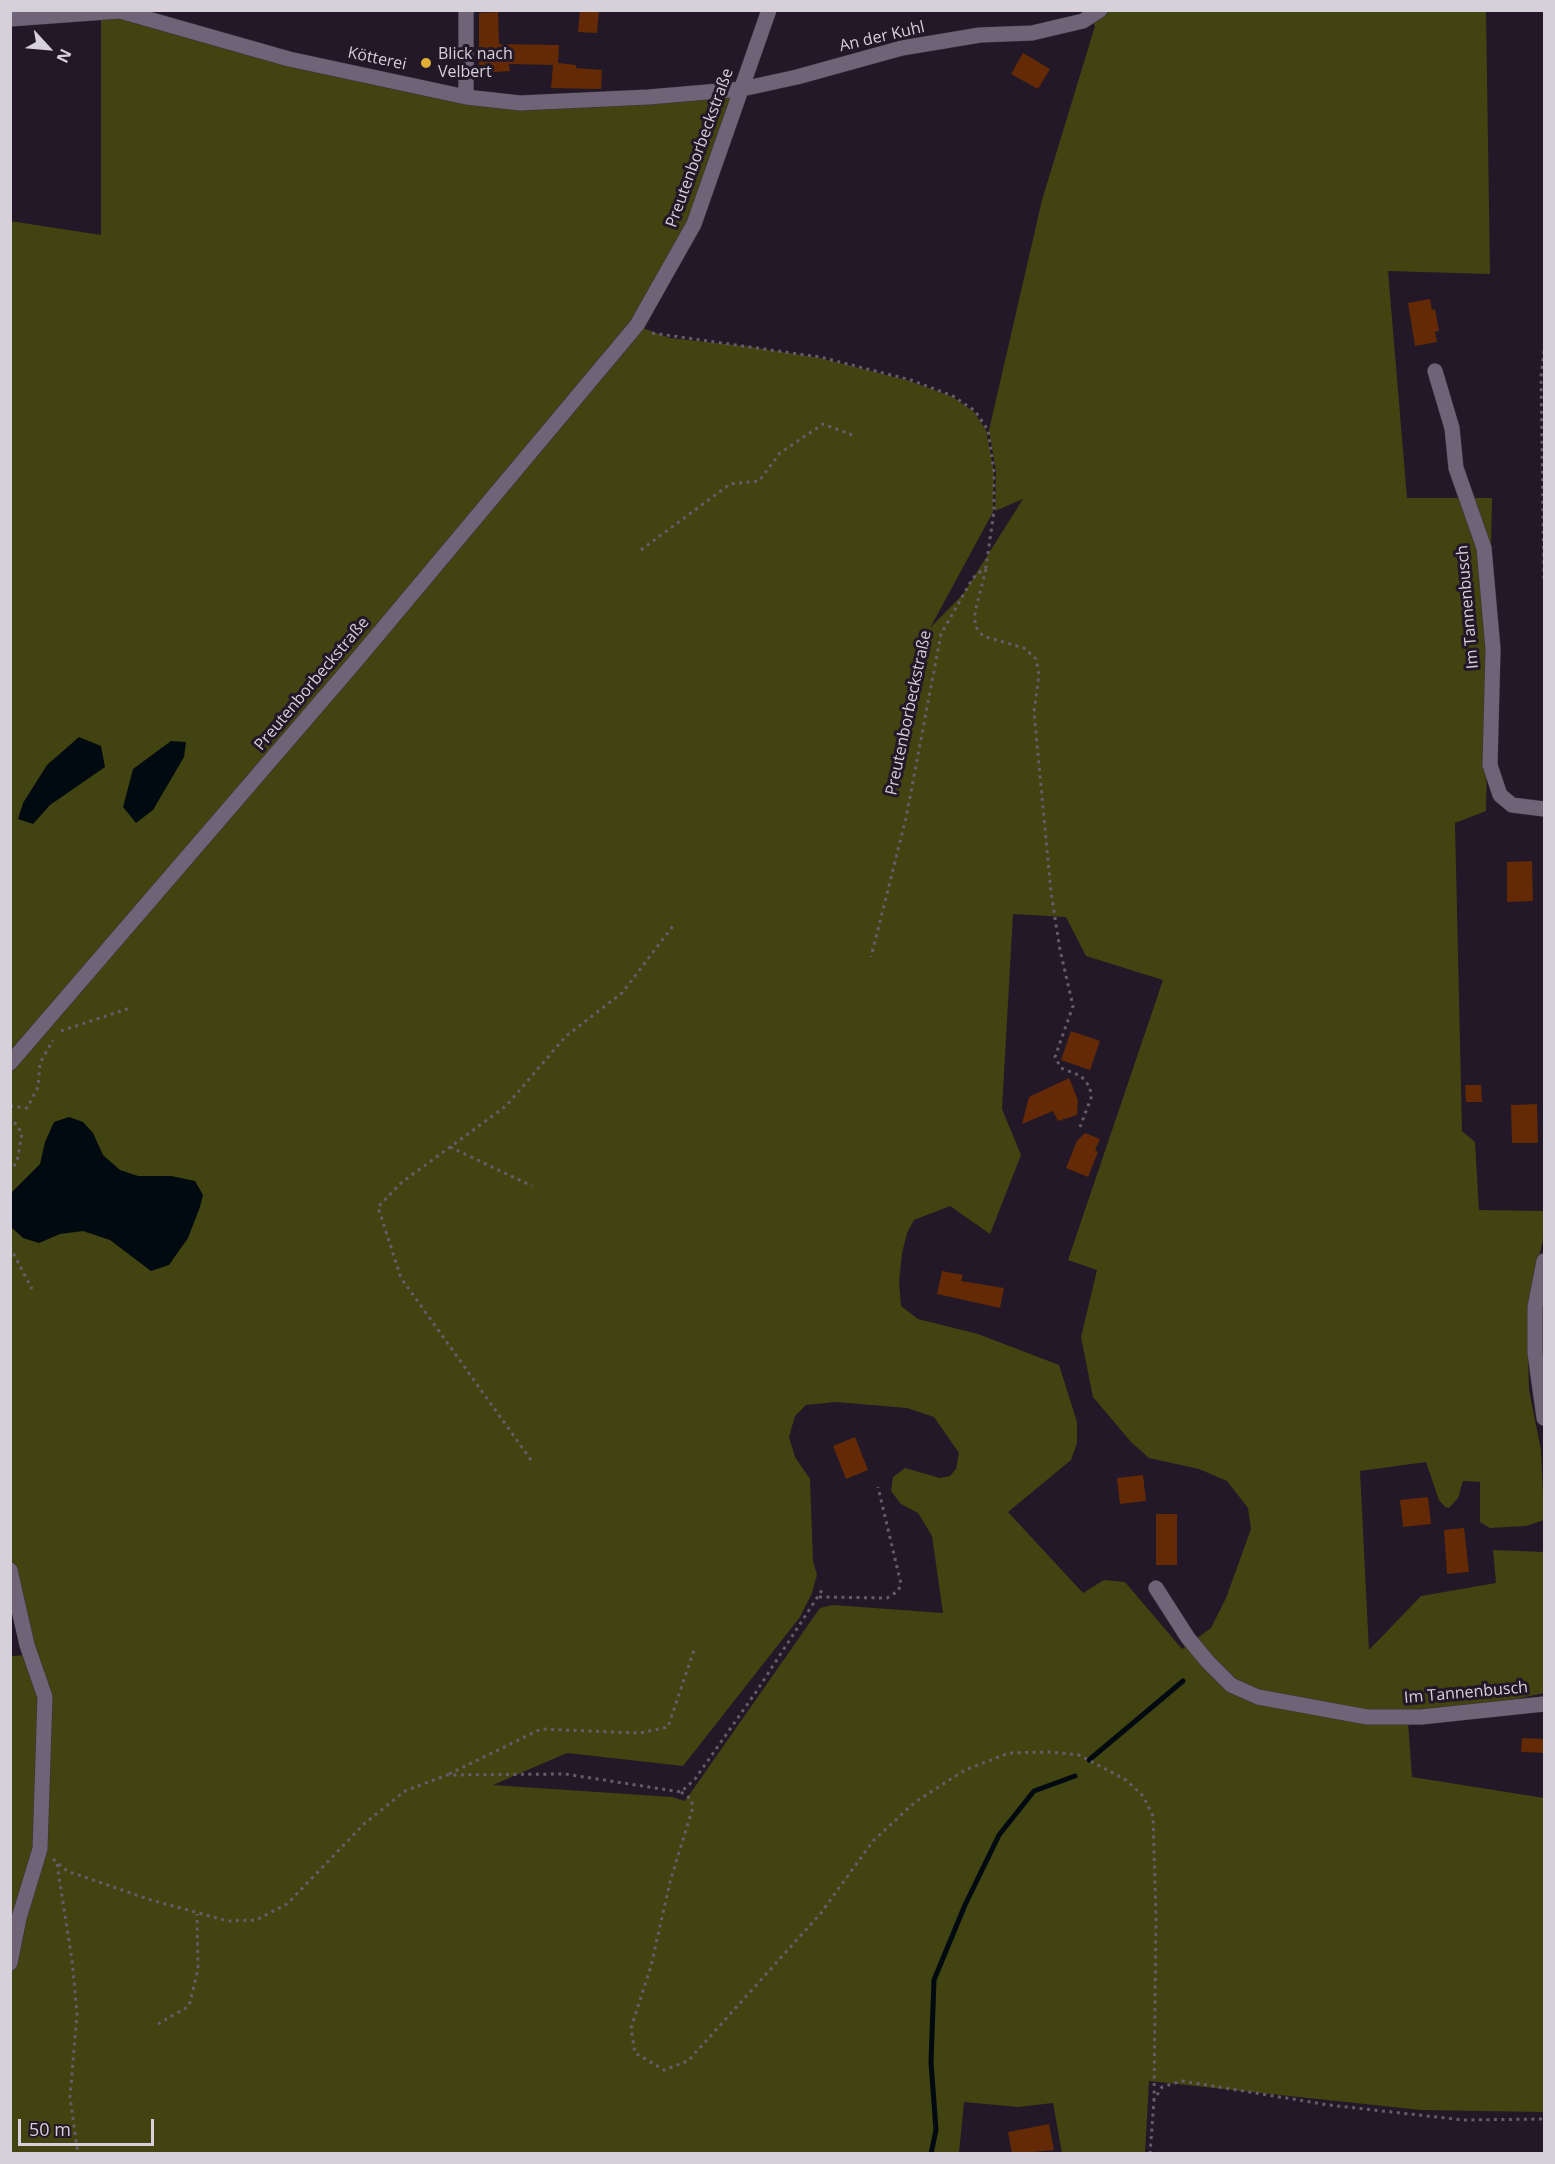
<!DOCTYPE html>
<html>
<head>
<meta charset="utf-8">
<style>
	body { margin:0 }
	#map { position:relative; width:1555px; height:2164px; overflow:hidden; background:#221828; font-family:"Open Sans",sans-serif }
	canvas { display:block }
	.frame { position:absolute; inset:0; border:12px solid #d6d0db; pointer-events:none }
	.north { position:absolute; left:18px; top:18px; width:60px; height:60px; -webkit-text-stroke:4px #221828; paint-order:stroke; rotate:116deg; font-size:16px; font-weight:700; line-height:24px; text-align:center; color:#d6d0db }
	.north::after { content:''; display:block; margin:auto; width:21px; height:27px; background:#d6d0db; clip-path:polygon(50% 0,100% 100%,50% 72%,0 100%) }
	.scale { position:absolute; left:18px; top:2119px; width:136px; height:27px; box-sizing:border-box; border:3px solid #d6d0db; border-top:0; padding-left:8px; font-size:18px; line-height:21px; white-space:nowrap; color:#d6d0db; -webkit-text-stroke:4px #221828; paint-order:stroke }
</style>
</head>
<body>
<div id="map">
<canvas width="1555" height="2164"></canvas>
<div class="frame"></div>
<div class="north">N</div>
<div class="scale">50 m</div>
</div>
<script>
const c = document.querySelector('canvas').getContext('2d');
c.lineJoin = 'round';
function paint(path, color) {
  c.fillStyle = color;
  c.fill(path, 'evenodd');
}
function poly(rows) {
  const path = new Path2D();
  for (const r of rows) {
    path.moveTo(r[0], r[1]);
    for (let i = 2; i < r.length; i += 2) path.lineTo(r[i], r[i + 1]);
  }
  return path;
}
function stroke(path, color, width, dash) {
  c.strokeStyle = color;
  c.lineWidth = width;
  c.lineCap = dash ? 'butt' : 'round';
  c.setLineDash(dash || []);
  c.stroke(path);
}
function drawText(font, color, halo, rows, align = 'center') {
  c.font = font + ' "Open Sans",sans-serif';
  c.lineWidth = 6;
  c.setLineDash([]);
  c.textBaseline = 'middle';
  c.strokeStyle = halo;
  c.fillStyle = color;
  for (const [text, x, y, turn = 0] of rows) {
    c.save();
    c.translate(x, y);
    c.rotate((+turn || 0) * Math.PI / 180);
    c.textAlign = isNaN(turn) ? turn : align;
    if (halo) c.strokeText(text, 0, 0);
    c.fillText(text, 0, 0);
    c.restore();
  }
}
const green = poly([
	[1103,10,1486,11,1490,274,1388,271,1407,498,1492,498,1486,811,1455,823,1462,1131,1475,1142,1479,1210,1544,1211,1544,1235,1531,1293,1527,1324,1529,1390,1541,1450,1544,1520,1526,1526,1490,1528,1480,1522,1480,1482,1463,1481,1458,1498,1449,1508,1445,1507,1439,1500,1426,1462,1360,1471,1369,1650,1421,1596,1496,1583,1493,1550,1544,1552,1544,1693,1408,1722,1412,1777,1544,1798,1544,2112,1421,2110,1149,2081,1145,2153,1062,2153,1053,2103,1018,2107,964,2102,959,2153,11,2153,10,1656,29,1655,10,1576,10,221,101,235,101,13,462,100,735,95,693,223,637,326,670,338,744,346,820,358,910,381,953,397,974,412,986,430,994,472,993,512,930,628,963,594,1023,499,995,511,996,472,989,430,1042,200,1095,26,1090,19],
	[1013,914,1066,917,1086,956,1163,980,1068,1260,1097,1270,1081,1337,1093,1397,1131,1442,1149,1458,1199,1469,1227,1481,1248,1508,1251,1529,1226,1598,1211,1628,1182,1649,1125,1582,1104,1580,1083,1593,1008,1512,1071,1460,1077,1443,1077,1422,1059,1365,978,1334,918,1319,901,1306,899,1282,902,1253,907,1233,914,1220,950,1206,990,1234,1021,1155,1002,1109],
	[836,1402,907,1408,934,1417,959,1453,956,1469,950,1476,940,1478,905,1468,893,1477,891,1491,901,1504,918,1513,932,1536,943,1613,833,1605,820,1608,685,1801,672,1797,493,1785,567,1753,683,1766,800,1617,812,1593,817,1575,813,1561,810,1479,795,1457,789,1437,795,1416,806,1405]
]);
const water = poly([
	[79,737,101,746,105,767,50,805,33,824,18,819,23,803,47,765],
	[171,741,186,742,184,757,153,810,136,823,123,807,133,769],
	[69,1117,83,1122,93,1133,103,1155,120,1170,138,1176,171,1176,195,1181,203,1195,200,1207,188,1238,169,1265,151,1271,110,1240,83,1231,60,1234,39,1243,23,1238,11,1227,11,1193,40,1164,45,1142,54,1122]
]);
const stream = poly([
	[1089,1760,1183,1681],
	[931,2154,936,2130,931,2062,934,1980,965,1905,999,1835,1034,1791,1075,1776]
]);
const building = poly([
	[580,10,599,10,597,33,578,32],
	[498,12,499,44,559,45,558,63,576,65,576,68,602,70,601,89,551,88,553,65,509,64,510,71,479,73,479,13],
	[1023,53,1050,69,1038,89,1011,74],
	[1430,299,1432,310,1435,309,1439,331,1435,332,1437,342,1415,346,1408,303],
	[1532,861,1533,901,1507,902,1507,862],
	[1071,1031,1100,1041,1090,1070,1061,1060],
	[1069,1078,1078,1100,1077,1115,1058,1121,1053,1111,1022,1124,1029,1097],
	[1465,1085,1481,1085,1482,1102,1466,1102],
	[1537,1104,1538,1143,1512,1143,1511,1105],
	[1085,1133,1100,1139,1095,1150,1098,1152,1088,1177,1066,1168,1077,1141],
	[942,1271,963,1275,961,1281,1004,1288,1000,1308,937,1294],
	[855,1437,868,1470,846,1479,833,1446],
	[1143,1475,1146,1501,1120,1504,1117,1478],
	[1428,1497,1431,1524,1403,1527,1400,1500],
	[1156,1514,1177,1514,1177,1565,1156,1565],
	[1464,1528,1469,1572,1447,1574,1444,1530],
	[1522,1738,1545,1739,1545,1753,1521,1752],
	[1049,2124,1054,2150,1012,2154,1008,2132]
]);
const path = poly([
	[652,333,820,357,911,380,953,396,975,411,988,430,994,472,994,511,986,567,973,578,941,634,906,818,871,957],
	[1544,351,1541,377,1544,581],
	[641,550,730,484,759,481,780,453,823,424,852,435],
	[986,569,975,612,975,626,983,636,1024,648,1036,659,1039,675,1034,712,1051,892,1060,950,1073,1006,1055,1057,1061,1068,1081,1076,1090,1087,1091,1098,1080,1127],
	[61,1031,130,1008],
	[10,1106,27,1108,38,1087,40,1063,53,1040],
	[10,1116,22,1133,17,1162,10,1171],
	[450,1147,532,1186],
	[10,1247,32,1289],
	[531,1460,401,1278,378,1207,401,1183,506,1106,566,1036,622,993,673,926],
	[819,1597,887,1598,898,1591,901,1584,878,1487],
	[449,1774,541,1729,640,1733,668,1727,694,1650],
	[681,1792,691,1799,693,1807,670,1882,651,1966,631,2028,635,2053,664,2070,688,2061,821,1913,873,1841,915,1802,965,1770,1009,1753,1050,1752,1079,1755,1126,1780,1143,1796,1153,1816,1156,1917,1154,2100],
	[53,1859,67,1871,151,1900,228,1921,256,1920,287,1904,364,1824,405,1791,447,1775,565,1774,681,1792,695,1779,756,1692,824,1587],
	[57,1864,72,1960,77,2014,70,2097,78,2154],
	[158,2024,189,2006,198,1969,197,1914],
	[1150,2154,1154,2100,1162,2087,1182,2081,1329,2105,1463,2120,1544,2119]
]);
const minor = poly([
	[10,19,120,11,289,59,466,97,520,103,649,97,742,89,797,77,902,48,980,35,1032,33,1083,21,1100,10],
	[466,97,466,10],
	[1435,371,1452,428,1456,468,1484,548,1493,649,1490,765,1500,795,1512,805,1544,809],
	[10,1063,355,662,637,325,694,224,769,10],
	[1544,1261,1535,1307,1535,1353,1544,1418],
	[10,1570,27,1645,45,1697,40,1849,19,1918,10,1963],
	[1156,1588,1188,1638,1208,1662,1231,1685,1258,1697,1367,1717,1421,1717,1544,1704]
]);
const markers = [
	[426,63,6,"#e1af34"]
];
const streetNames = [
	["An der Kuhl",882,37,-13],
	["Kötterei",377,59,12],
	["Preutenborbeckstraße",700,148,-70],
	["Im Tannenbusch",1468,607,-95],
	["Preutenborbeckstraße",312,684,-50],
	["Preutenborbeckstraße",909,713,-78],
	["Im Tannenbusch",1466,1693,-5]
];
const poiNames = [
	["Blick nach",438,54],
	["Velbert",438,72]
];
paint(green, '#414311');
paint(water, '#010a10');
stroke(stream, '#010a10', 5);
paint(building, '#632a05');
stroke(minor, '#38313d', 16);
stroke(path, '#655c6a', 3, [3, 4.5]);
stroke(minor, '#6f6377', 15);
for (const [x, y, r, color] of markers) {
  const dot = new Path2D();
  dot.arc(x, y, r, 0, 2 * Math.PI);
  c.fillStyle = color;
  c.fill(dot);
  stroke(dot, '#221828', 2);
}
drawText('16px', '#d6d0db', '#221828', streetNames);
drawText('16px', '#d6d0db', '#221828', poiNames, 'left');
</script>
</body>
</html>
